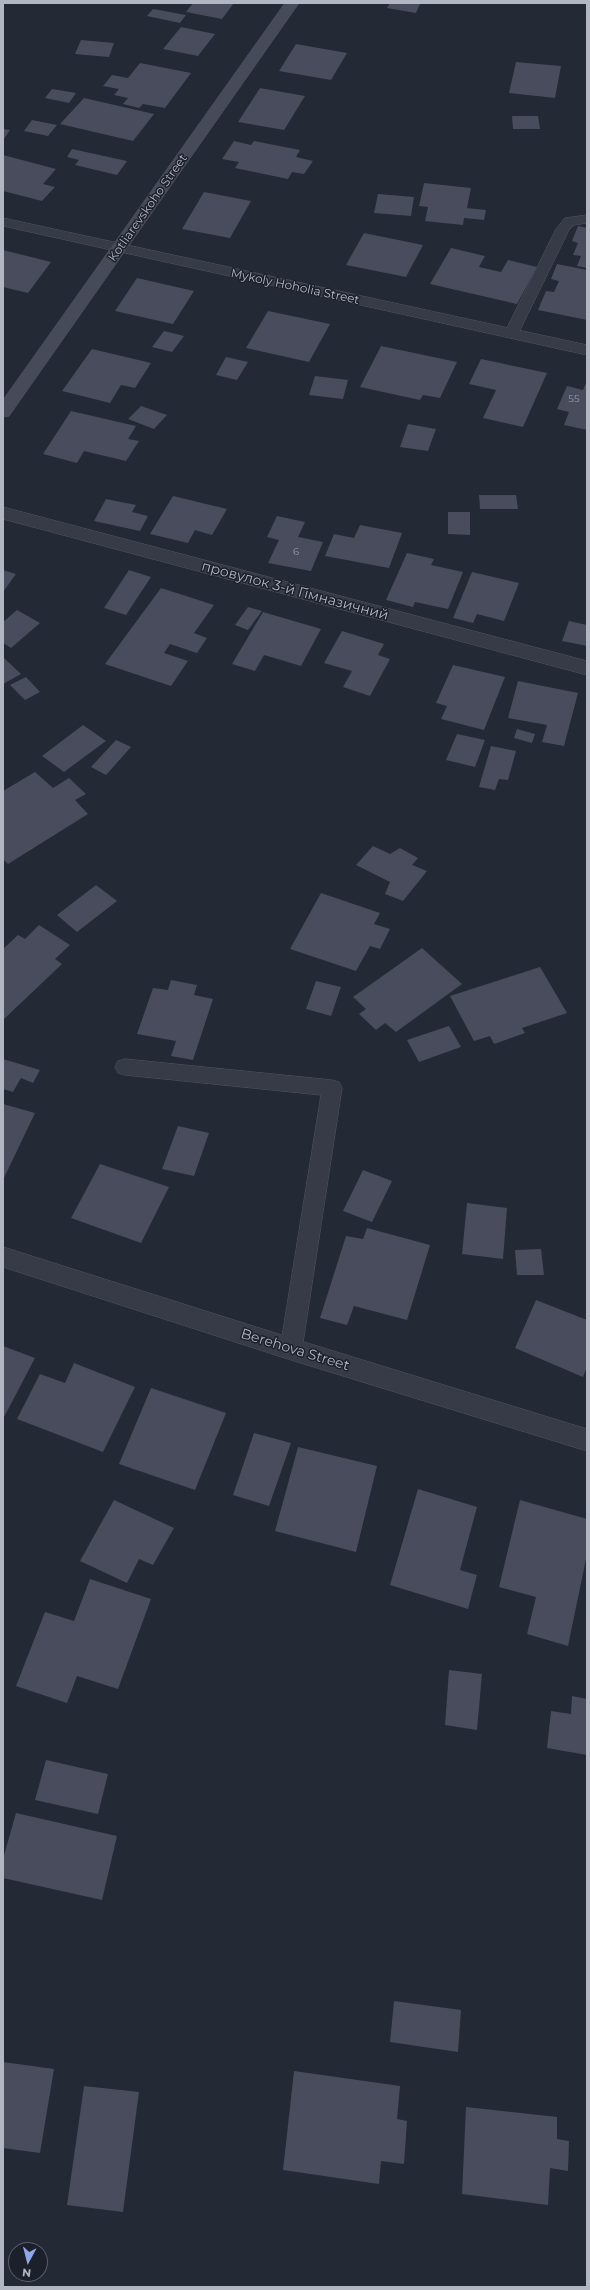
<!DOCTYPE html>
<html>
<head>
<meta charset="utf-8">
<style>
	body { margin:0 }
	#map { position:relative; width:590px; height:2290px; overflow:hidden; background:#242936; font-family:Montserrat,sans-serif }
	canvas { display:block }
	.frame { position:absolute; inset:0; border:4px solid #b2b6c3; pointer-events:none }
	.north { position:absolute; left:8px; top:2242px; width:40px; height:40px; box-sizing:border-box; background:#1c202b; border:1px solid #585c68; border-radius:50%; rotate:187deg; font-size:11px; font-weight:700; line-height:16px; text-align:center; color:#b2b6c3 }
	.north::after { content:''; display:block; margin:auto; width:14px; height:18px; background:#90a6ea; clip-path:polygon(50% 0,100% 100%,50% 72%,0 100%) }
</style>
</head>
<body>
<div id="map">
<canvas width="590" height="2290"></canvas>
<div class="frame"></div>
<div class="north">N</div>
</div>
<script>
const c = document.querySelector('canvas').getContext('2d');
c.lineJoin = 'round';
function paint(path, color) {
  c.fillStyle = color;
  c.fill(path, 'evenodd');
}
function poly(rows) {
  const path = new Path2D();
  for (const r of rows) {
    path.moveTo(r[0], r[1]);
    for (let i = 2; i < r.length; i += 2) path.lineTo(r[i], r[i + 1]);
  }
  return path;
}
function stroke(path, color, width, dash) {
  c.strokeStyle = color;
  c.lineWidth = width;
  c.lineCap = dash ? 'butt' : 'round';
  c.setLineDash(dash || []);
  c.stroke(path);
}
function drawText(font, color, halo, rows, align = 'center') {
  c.font = font + ' Montserrat,sans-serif';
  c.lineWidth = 3;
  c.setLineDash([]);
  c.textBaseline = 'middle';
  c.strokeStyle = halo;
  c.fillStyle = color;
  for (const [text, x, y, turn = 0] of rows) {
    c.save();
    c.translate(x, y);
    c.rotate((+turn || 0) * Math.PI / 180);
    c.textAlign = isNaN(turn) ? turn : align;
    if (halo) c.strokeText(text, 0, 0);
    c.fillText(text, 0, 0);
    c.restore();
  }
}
const building = poly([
	[193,3,234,3,222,19,186,12],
	[390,3,411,3,420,4,416,13,387,8],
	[153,9,186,15,180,23,147,16],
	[181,27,215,34,198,56,163,49],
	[81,40,114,43,109,57,75,54],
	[296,44,347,53,331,80,279,71],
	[516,62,561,66,555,98,509,93],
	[140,63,191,73,165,108,143,104,139,108,123,104,128,98,114,95,119,89,103,86,112,75,128,78],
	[260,88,305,96,284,130,238,122],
	[52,89,76,93,69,103,45,98],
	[84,98,154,114,133,141,60,124],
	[512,116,538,116,540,129,513,129],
	[32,120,57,125,48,136,24,131],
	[3,129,10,130,3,140],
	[234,141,251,145,254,141,300,150,296,157,313,161,304,174,292,172,288,179,235,168,239,162,222,159],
	[72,149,127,161,117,175,75,165,79,160,67,157],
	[3,155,56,169,43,184,55,187,42,201,3,191],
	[424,183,471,188,467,208,486,210,484,220,464,218,463,225,425,221,428,207,419,206],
	[204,192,251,201,230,238,182,229],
	[378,194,414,197,411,216,374,213],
	[578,226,587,228,587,268,577,266,581,256,573,255,578,243,572,241],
	[364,233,423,245,406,277,346,265],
	[451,248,485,256,479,267,501,272,508,260,537,267,517,304,430,284],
	[3,250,51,262,28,293,3,287],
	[557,264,587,270,587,320,538,310,546,291,554,292,559,281,551,279],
	[137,278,194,291,173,324,115,311],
	[268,311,330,324,309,362,246,348],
	[164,331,184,336,172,352,152,347],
	[381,346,457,362,440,398,423,395,420,400,360,387],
	[92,349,151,363,135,388,121,385,110,403,62,391],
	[226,357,248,362,237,380,216,375],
	[481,359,547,373,523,427,483,418,496,390,469,384],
	[315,376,348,380,343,399,309,395],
	[586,383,587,430,564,425,569,412,557,409,567,386,583,390],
	[141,406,167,415,154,429,128,419],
	[71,411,136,426,128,439,139,441,126,461,84,451,77,463,43,454],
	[408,424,436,429,428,451,400,447],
	[479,495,516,495,518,509,480,509],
	[173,496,227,509,212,535,195,530,188,543,150,534],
	[106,499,136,505,132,512,148,516,140,531,94,521],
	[448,512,470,512,470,535,448,534],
	[277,516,305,522,298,537,323,542,311,571,268,563,279,540,267,537],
	[360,525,402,533,389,568,325,556,334,534,354,538],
	[407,553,434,559,431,565,463,572,448,609,415,602,413,607,386,600],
	[3,570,16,574,3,592],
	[129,570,151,577,126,615,104,608],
	[472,572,519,583,504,621,477,614,473,623,453,618],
	[161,588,214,605,194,633,207,638,197,653,170,644,164,653,188,661,171,686,105,664],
	[248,607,262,611,248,630,235,625],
	[17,610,40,623,11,648,3,643,3,622],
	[263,612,321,629,301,666,264,655,255,671,232,664],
	[569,621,587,625,587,646,562,641],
	[342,631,384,644,378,655,390,659,370,696,343,687,352,671,324,663],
	[3,657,21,674,3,684],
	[453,665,505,677,484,730,441,719,447,706,436,703],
	[26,677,40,692,25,700,10,685],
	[518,681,578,693,564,746,542,742,547,725,508,718],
	[83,725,106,741,64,772,42,756],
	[517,729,535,734,532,743,514,738],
	[457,734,485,740,475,767,446,760],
	[116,740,131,747,106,775,91,767],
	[491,746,516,751,508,780,499,779,495,790,479,787],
	[35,772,53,788,69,778,86,794,75,800,88,814,8,864,3,859,3,791],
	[373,846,390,854,400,848,418,858,412,865,427,871,403,901,385,894,390,882,356,865],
	[96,885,117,901,77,932,57,915],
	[321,893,380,913,374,924,390,929,380,949,370,946,356,971,290,949],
	[39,925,70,945,55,959,62,964,3,1020,3,949,18,935,25,939],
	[422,948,462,984,396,1032,385,1023,376,1030,359,1014,366,1009,353,997],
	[540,967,567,1013,522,1028,525,1033,494,1044,490,1036,474,1041,450,996],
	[171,980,197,985,194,995,213,999,193,1060,171,1056,176,1041,137,1034,153,988,168,990],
	[316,981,341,987,331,1016,306,1009],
	[449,1026,461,1047,419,1062,407,1040],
	[3,1059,40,1070,33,1083,21,1078,13,1092,3,1089],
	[3,1104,35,1113,3,1180],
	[178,1126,209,1133,194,1176,162,1169],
	[100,1164,169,1187,141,1243,71,1218],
	[363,1170,392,1181,372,1222,343,1211],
	[467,1203,507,1208,503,1259,462,1254],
	[367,1228,430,1245,407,1320,354,1306,347,1325,320,1318,346,1236,363,1239],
	[541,1249,544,1275,517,1275,515,1250],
	[536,1300,587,1320,587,1367,583,1377,515,1348],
	[3,1346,35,1358,3,1419],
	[74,1363,135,1387,103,1452,17,1419,40,1374,65,1383],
	[151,1388,226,1413,195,1490,119,1464],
	[254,1433,291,1443,269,1506,233,1495],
	[298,1447,377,1466,356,1552,275,1531],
	[418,1489,477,1507,460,1570,477,1575,468,1609,390,1585],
	[114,1500,174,1528,153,1565,139,1559,127,1583,80,1561],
	[520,1500,587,1519,587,1554,568,1646,527,1634,536,1597,499,1587],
	[90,1579,151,1599,118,1689,77,1676,67,1703,16,1686,45,1612,74,1621],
	[449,1670,482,1674,477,1730,445,1725],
	[572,1696,587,1699,587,1755,547,1748,551,1711,571,1714],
	[46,1760,108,1774,98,1814,35,1800],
	[16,1813,117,1836,102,1900,3,1878,3,1859],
	[394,2001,461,2010,458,2052,390,2042],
	[3,2062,54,2069,40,2153,3,2148],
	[294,2071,400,2086,397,2119,407,2121,404,2164,381,2161,379,2184,283,2170],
	[84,2086,139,2092,123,2212,67,2205],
	[466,2107,557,2117,557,2139,569,2141,568,2171,550,2168,548,2205,462,2194]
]);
const service = poly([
	[587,215,587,223,574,225,569,230,518,334,516,337,506,337,504,334,556,229,565,218,587,215],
	[125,1059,332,1080,339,1082,342,1088,302,1349,299,1356,291,1359,283,1356,280,1349,321,1095,125,1075,118,1073,115,1067,118,1061,125,1059]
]);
const minor = poly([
	[3,218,587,345,587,355,3,226,3,218],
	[3,507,587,661,587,675,3,519,3,507],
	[3,1247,291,1338,587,1429,587,1451,291,1360,3,1267,3,1247]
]);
const secondary = poly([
	[285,3,299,3,9,416,3,417,3,400,285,3]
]);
const farNumbernames = [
	["55",574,399],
	["6",296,552]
];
const farStreetnames = [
	["Kotliarevskoho Street",148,208,-55],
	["Mykoly Hoholia Street",295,287,12]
];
const streetNames = [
	["провулок 3-й Гімназичний",295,591,15],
	["Berehova Street",295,1350,17]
];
paint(building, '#484c5c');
stroke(service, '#525661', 1);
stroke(minor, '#525661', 1);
stroke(secondary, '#525661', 1);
paint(service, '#373b47');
paint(minor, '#373b47');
paint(secondary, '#464a59');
drawText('10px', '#989ca9', null, farNumbernames);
drawText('12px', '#b2b6c3', '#1c202b', farStreetnames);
drawText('14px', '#b2b6c3', '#1c202b', streetNames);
</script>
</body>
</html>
